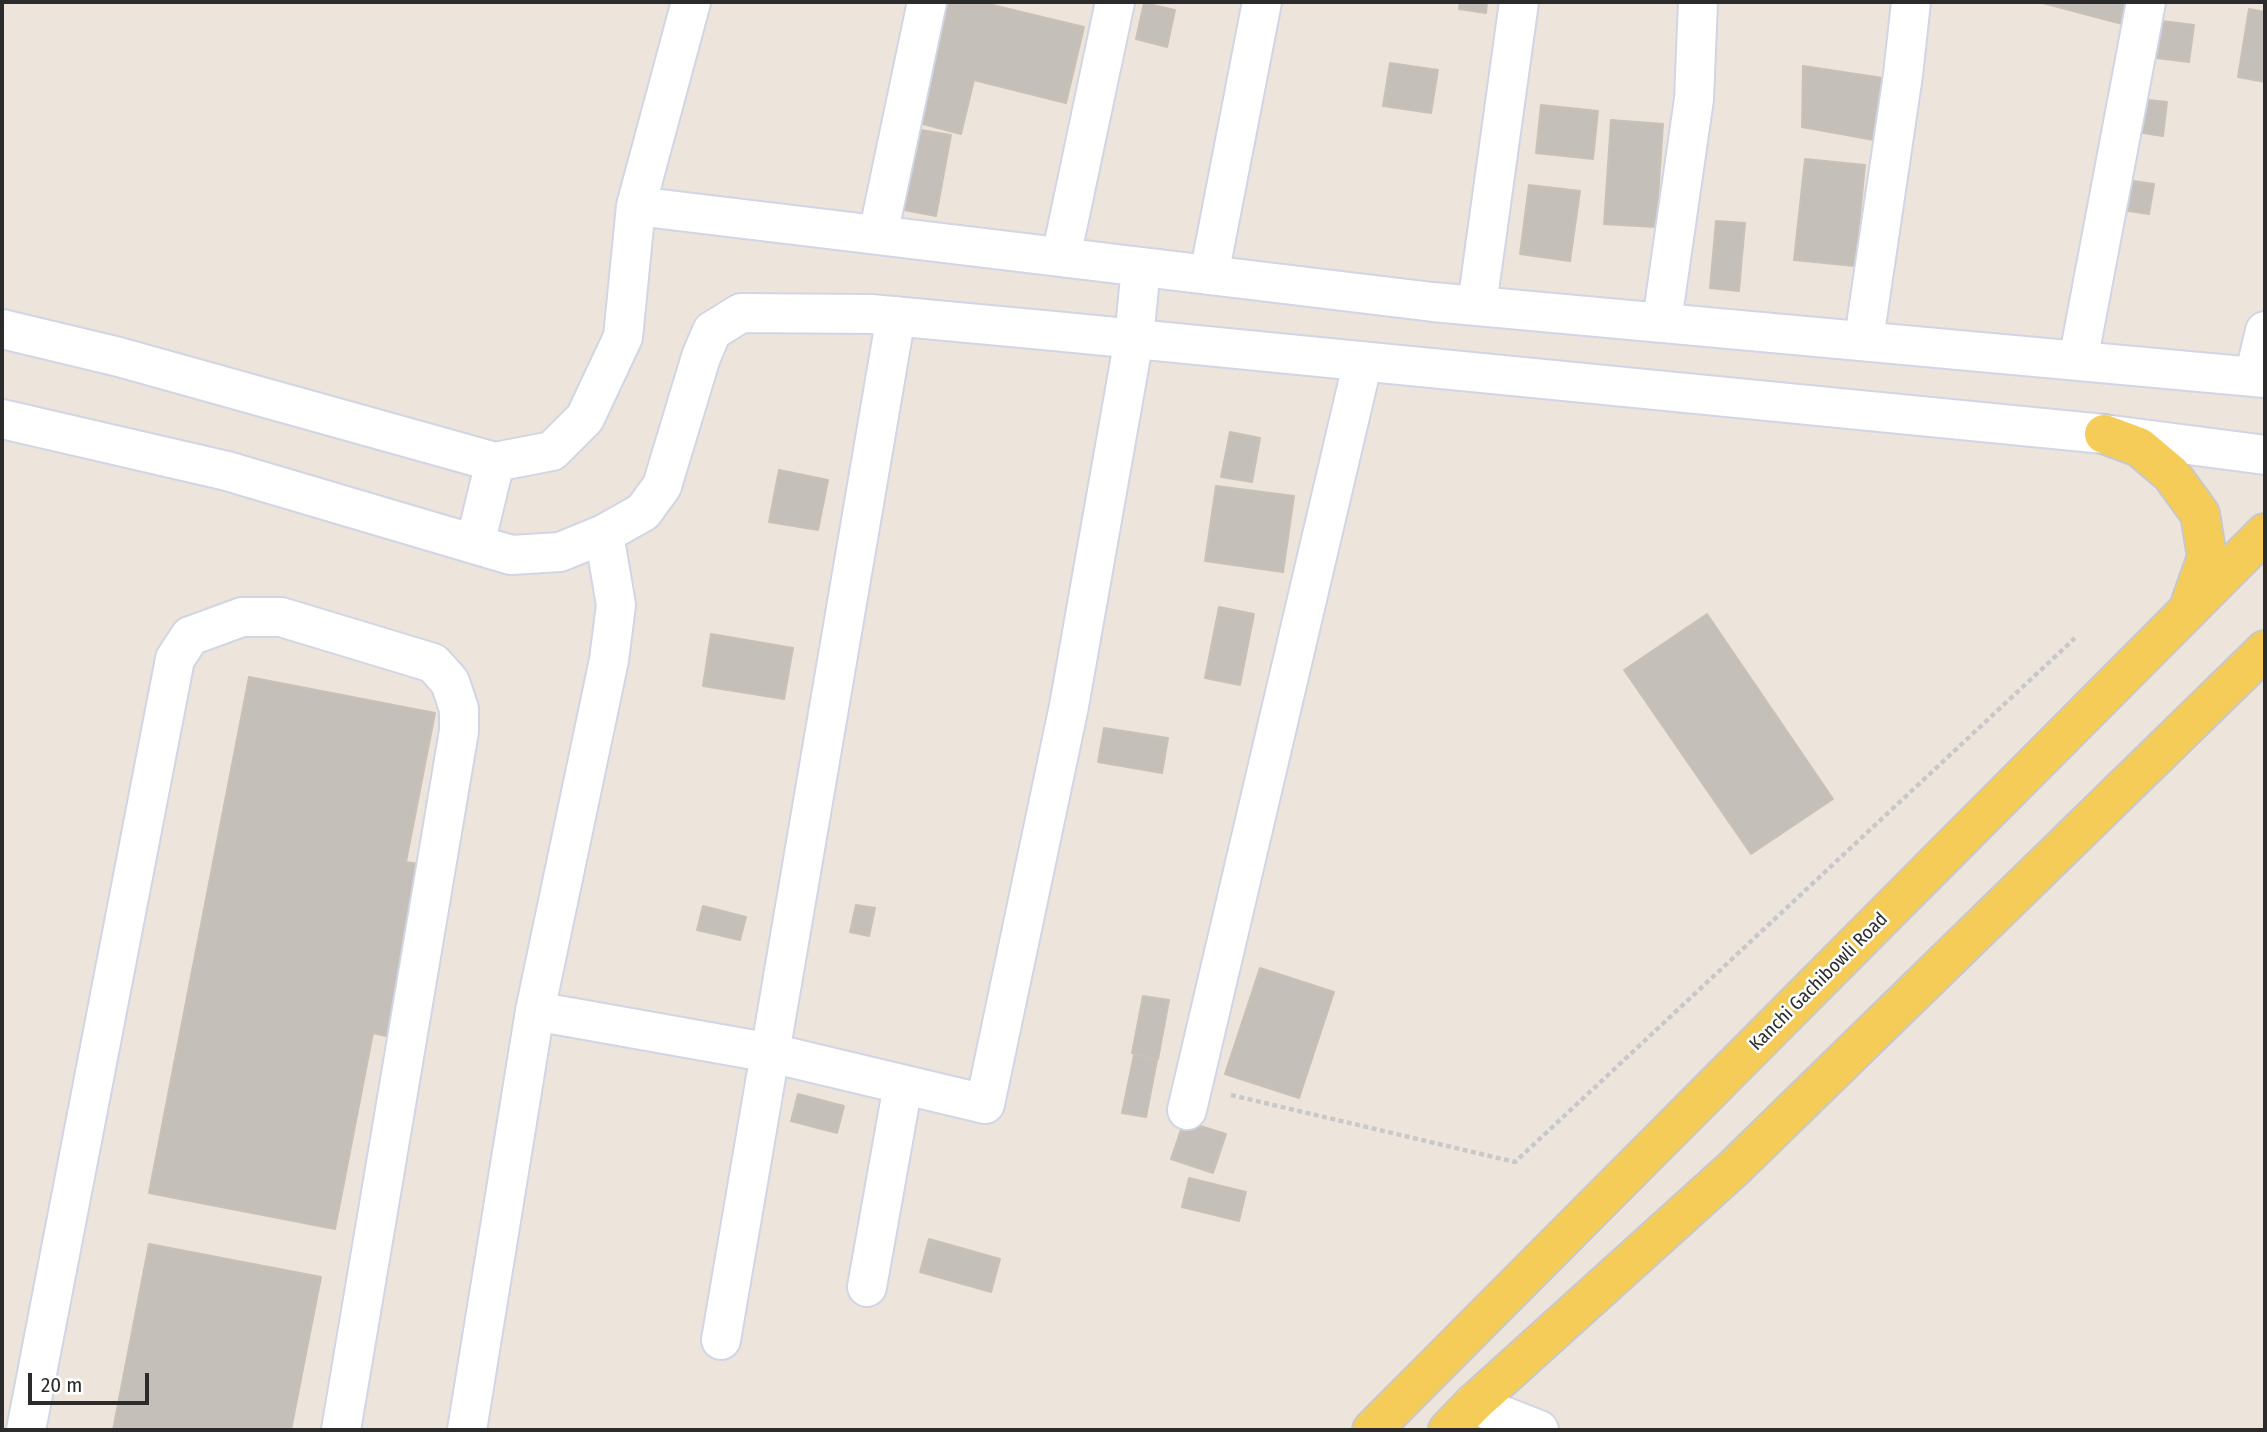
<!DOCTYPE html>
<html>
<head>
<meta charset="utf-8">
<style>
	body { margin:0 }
	#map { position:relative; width:2267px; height:1432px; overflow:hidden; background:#ede5dc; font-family:"Fira Sans Condensed",sans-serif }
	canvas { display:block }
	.frame { position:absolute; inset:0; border:4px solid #2b2b2b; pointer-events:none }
	.scale { position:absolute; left:28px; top:1373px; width:121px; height:32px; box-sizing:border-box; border:4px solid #2b2b2b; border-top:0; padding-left:9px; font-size:21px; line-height:24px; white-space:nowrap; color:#2b2b2b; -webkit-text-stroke:5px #fff; paint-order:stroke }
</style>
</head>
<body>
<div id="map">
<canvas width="2267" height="1432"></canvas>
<div class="frame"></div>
<div class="scale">20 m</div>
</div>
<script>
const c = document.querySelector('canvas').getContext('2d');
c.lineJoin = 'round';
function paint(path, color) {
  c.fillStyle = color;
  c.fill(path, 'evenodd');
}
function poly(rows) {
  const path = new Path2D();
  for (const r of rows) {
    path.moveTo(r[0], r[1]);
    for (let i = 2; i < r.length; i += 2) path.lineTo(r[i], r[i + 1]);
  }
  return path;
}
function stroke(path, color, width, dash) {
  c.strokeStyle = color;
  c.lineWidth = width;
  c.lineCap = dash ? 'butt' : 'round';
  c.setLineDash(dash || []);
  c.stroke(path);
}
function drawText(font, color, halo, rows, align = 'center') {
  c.font = font + ' "Fira Sans Condensed",sans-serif';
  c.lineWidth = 5;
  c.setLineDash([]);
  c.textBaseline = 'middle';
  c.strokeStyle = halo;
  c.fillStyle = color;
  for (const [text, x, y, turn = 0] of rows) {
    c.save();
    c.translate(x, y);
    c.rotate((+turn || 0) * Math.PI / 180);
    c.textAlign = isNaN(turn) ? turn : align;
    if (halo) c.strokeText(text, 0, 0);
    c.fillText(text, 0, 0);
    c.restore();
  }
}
const building = poly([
	[949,2,980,2,1084,27,1066,103,974,80,961,134,919,123,949,2],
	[1460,2,1487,2,1486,13,1459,9,1460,2],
	[2039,2,2132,2,2126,25,2039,2],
	[1144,3,1175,10,1167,47,1136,39,1144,3],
	[2249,9,2265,12,2265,82,2238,77,2249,9],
	[2162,21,2194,25,2189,62,2157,58,2162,21],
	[1390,63,1438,70,1431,113,1383,106,1390,63],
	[1803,66,1883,78,1874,140,1802,127,1803,66],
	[2140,99,2167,102,2163,136,2136,132,2140,99],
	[1541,105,1598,111,1593,159,1536,153,1541,105],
	[1611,120,1663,124,1656,227,1604,224,1611,120],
	[915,129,951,135,936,216,899,209,915,129],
	[1805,159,1865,165,1855,266,1794,260,1805,159],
	[2126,180,2154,184,2149,214,2122,210,2126,180],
	[1529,185,1580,191,1570,261,1520,254,1529,185],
	[1716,221,1745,223,1739,291,1710,288,1716,221],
	[1230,432,1260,438,1252,482,1221,477,1230,432],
	[779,470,828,480,818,530,769,522,779,470],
	[1216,486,1294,496,1283,572,1205,561,1216,486],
	[1219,607,1254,614,1240,685,1205,678,1219,607],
	[1707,614,1833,799,1751,854,1624,670,1707,614],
	[711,634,793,648,784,699,703,686,711,634],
	[249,677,435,713,406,862,432,866,399,1039,373,1033,335,1229,149,1193,249,677],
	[1104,728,1168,738,1162,773,1098,762,1104,728],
	[856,905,875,908,869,936,850,932,856,905],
	[703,906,746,917,740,940,697,930,703,906],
	[1260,968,1334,992,1299,1098,1225,1074,1260,968],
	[1143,996,1169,1000,1158,1059,1132,1053,1143,996],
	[1134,1055,1157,1060,1146,1117,1122,1113,1134,1055],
	[798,1094,844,1106,837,1133,791,1121,798,1094],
	[1184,1121,1226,1134,1213,1173,1171,1159,1184,1121],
	[1189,1178,1246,1192,1239,1221,1182,1207,1189,1178],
	[929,1239,1000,1259,991,1292,920,1272,929,1239],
	[149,1244,321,1277,291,1430,113,1430,149,1244]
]);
const path = poly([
	[1231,1095,1515,1162,2075,638]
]);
const minor = poly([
	[636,206,1433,302,2265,378],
	[878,235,927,2],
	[1061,257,1115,2],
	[1209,275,1262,2],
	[1477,305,1519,2],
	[1662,321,1694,99,1698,2],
	[2,329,119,357,495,462,552,451,585,418,623,337,636,206,691,2],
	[1864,339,1903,75,1911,2],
	[2078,361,2146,2],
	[2254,377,2265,331],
	[2,419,227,471,511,555,560,552,604,534,643,512,662,486,701,357,712,331,741,313,871,314,1054,331,2104,434,2265,455],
	[475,544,495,462],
	[535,1011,771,1053,985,1104,1069,706,1134,339,1141,267],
	[1187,1110,1363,361],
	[867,1287,903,1085],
	[721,1340,896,316],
	[1473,1404,1539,1430],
	[26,1430,175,659,190,636,242,617,281,617,433,663,450,682,459,709,459,731,341,1430],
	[467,1430,535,1011,609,660,616,605,604,534]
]);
const major = poly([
	[2104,434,2139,447,2171,474,2200,514,2207,557,2191,602],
	[1372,1430,2265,533],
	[1448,1430,1473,1404,1733,1169,2265,650]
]);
const streetNames = [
	["Kanchi Gachibowli Road",1819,982,-45]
];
paint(building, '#c5bfb9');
stroke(building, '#c9c1b6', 2);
stroke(minor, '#d1d5e4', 42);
stroke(major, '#c8c8c8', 42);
stroke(path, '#c8c8c8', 4.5, [5, 3.5]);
stroke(minor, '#fff', 38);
stroke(major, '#f6cc59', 38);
drawText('19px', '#2b2b2b', '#fff', streetNames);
</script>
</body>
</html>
